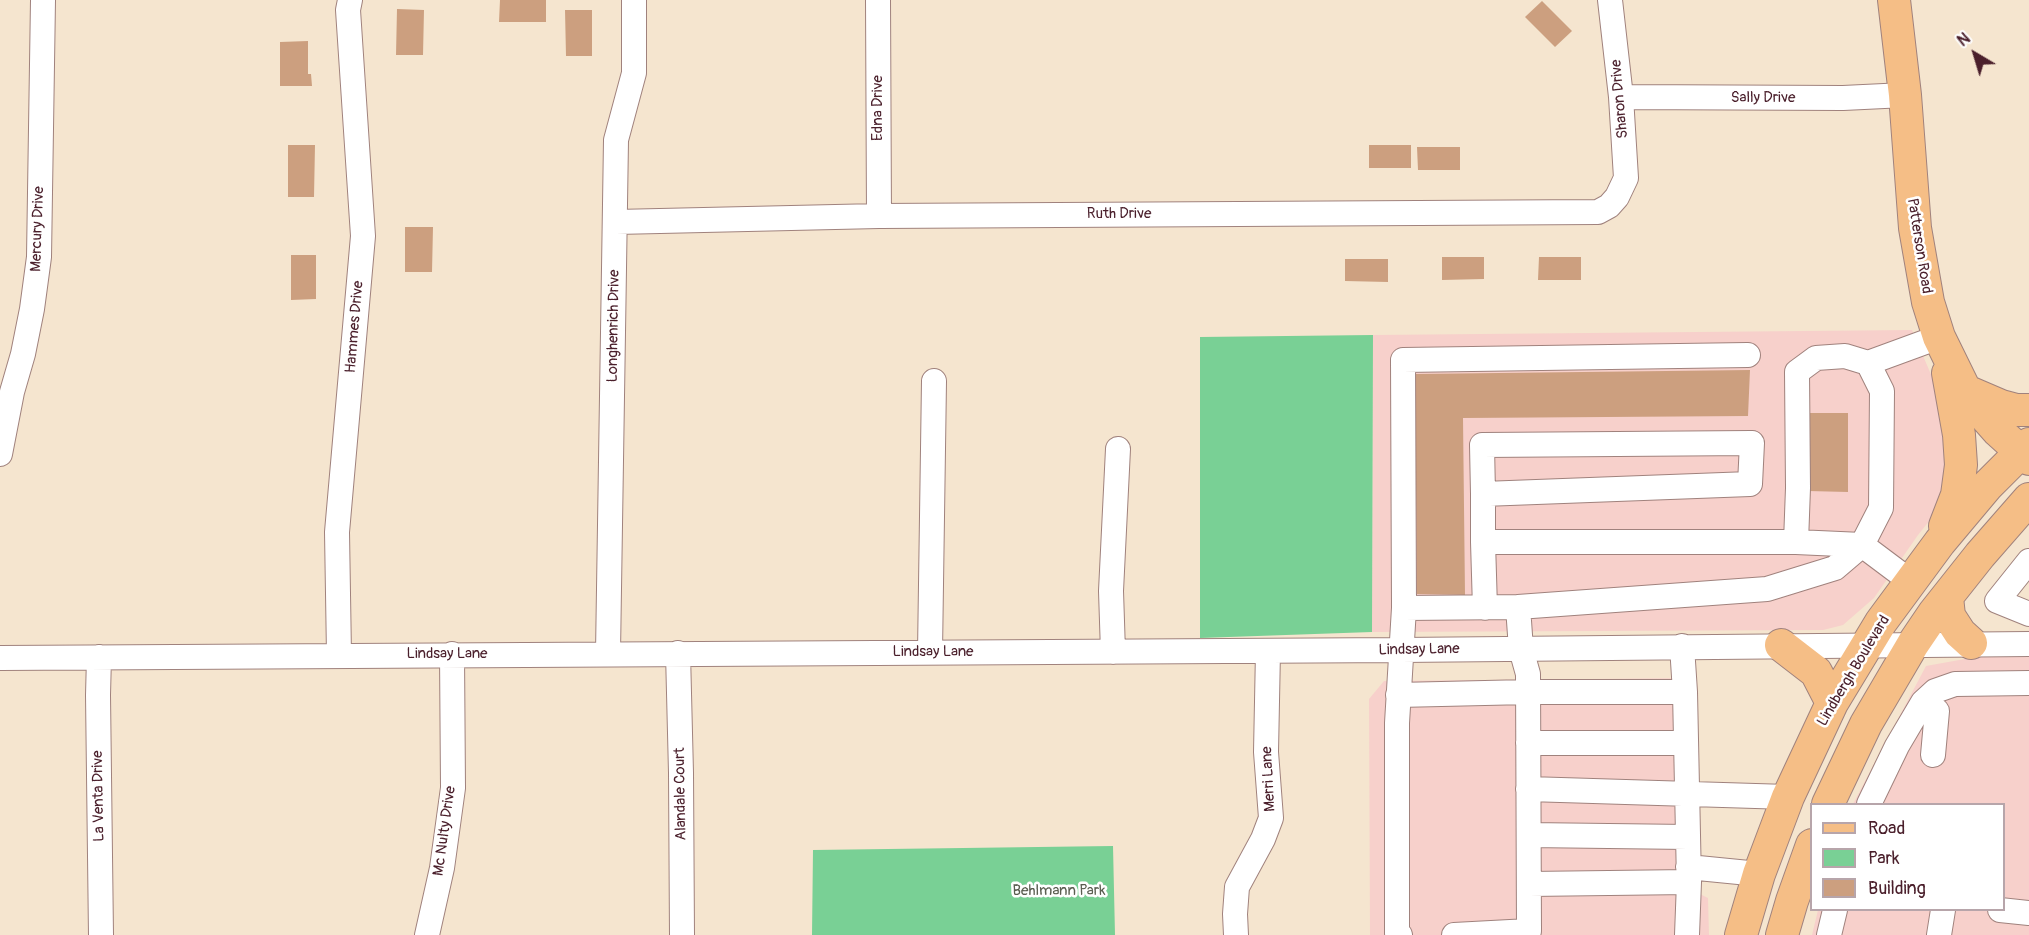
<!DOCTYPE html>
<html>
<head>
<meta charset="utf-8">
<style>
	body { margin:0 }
	#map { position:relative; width:2029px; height:935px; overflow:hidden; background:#f5e5cf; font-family:Pangolin,sans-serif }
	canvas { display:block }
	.legend { position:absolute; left:1810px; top:803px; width:195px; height:108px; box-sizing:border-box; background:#fff; border:2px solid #b7a5aa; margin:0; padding:8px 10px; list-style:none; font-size:18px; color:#4a1f2b }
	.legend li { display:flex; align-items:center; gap:12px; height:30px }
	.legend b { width:30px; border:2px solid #b7a5aa }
	.north { position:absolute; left:1945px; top:24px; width:60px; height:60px; -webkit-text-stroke:4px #fff; paint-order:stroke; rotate:322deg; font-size:16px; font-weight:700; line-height:24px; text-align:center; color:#4a1f2b }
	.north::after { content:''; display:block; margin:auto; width:21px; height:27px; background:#4a1f2b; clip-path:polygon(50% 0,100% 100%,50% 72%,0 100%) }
</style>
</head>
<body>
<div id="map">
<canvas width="2029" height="935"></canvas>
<ul class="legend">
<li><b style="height:8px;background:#f5be86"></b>Road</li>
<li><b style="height:16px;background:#79d095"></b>Park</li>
<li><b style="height:16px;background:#cc9f7f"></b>Building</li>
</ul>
<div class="north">N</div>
</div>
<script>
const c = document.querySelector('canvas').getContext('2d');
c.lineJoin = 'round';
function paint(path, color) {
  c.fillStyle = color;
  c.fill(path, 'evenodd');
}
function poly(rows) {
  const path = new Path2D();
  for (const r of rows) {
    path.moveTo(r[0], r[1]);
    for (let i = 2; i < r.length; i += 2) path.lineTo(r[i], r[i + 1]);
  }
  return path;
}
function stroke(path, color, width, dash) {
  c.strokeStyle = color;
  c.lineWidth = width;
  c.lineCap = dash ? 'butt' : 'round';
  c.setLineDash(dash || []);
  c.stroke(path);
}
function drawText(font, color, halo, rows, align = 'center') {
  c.font = font + ' Pangolin,sans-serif';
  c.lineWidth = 5;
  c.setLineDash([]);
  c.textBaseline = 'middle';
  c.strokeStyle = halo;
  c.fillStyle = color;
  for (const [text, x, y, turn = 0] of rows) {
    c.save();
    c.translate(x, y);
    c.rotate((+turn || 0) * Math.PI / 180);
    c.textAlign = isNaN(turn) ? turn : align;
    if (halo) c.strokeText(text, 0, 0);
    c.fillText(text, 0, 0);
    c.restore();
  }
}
const built = poly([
	[1912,330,1950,419,1942,505,1918,535,1874,598,1843,625,1823,630,1372,632,1373,335],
	[1998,653,2029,653,2029,935,1812,935,1818,910,2004,910,2004,804,1853,804,1926,666],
	[1695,678,1696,892,1708,898,1709,935,1370,935,1369,699,1384,681]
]);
const green = poly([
	[1373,335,1372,632,1200,638,1200,337],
	[1113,846,1115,935,812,935,813,850]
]);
const building = poly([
	[500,0,546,0,546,22,499,22],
	[1542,1,1572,31,1555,47,1525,17],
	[397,9,424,10,423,55,396,55],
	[565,10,592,10,592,56,566,56],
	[308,41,308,74,311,74,312,86,280,86,280,42],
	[288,145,315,145,314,197,288,197],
	[1369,145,1411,145,1411,168,1369,168],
	[1417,147,1460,147,1460,170,1418,170],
	[405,227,433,227,432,272,405,272],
	[291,255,316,255,316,299,291,300],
	[1442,257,1484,257,1484,279,1442,280],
	[1539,257,1581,257,1581,280,1538,280],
	[1345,259,1388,259,1388,282,1345,281],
	[1750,370,1748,416,1463,418,1465,595,1417,594,1415,374],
	[1808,413,1848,413,1848,492,1808,491]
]);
const minor = poly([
	[878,0,879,216],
	[1621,97,1843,98,1905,95],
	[616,222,879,216,1598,212,1609,206,1617,197,1626,178,1621,97,1610,0],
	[0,454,12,392,23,354,32,309,39,257,43,0],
	[1483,494,1750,484,1752,443,1482,445,1483,494,1483,542],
	[2029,561,1997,601,2029,614],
	[1910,581,1862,545,1796,542,1798,488,1797,372,1816,358,1845,356,1868,363,1939,337],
	[1518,607,1767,589,1835,568,1862,545,1881,508,1882,391,1868,363],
	[1404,608,1518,607,1521,649,1528,674,1529,931,1454,935],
	[1485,608,1483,542,1796,542],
	[1682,646,1685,692],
	[930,652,934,381],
	[1113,652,1111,591,1118,449],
	[608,653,616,140,634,73,634,0],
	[678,653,681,773,682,935],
	[339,655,337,532,363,236,348,10,350,0],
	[99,657,98,695,101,935],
	[0,658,1401,650,2029,644],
	[1398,695,1528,692,1685,692,1689,882,1687,935],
	[1528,743,1686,743],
	[1933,755,1937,711],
	[1528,789,1788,797],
	[1869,804,1897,746,1923,702,1935,691,1955,684,2029,683],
	[1529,835,1688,837],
	[1688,867,1759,874],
	[1529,884,1689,882],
	[2000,910,2029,913],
	[427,935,442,868,453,788,452,654],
	[1236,935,1235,914,1237,887,1263,839,1271,818,1266,752,1268,651],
	[1400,935,1397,933,1397,723,1404,608,1403,360,1748,355],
	[1829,935,1835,910],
	[1939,935,1943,910]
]);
const major = poly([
	[1894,0,1905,95,1915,228,1928,302,1939,337,1965,390,1975,405,1998,431,2029,459],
	[1966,391,2001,406,2016,410,2029,410],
	[1945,526,1957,495,1961,465,1959,435,1948,373],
	[1947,597,1949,616,1960,633,1971,643],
	[1781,645,1816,672,1832,703],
	[1828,804,1866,724,1913,644,1934,613,1980,555,2029,499],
	[1741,935,1759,874,1788,797,1832,703,1881,622,1940,542,1987,486,2029,444],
	[1782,935,1792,901,1812,845]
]);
const streetNames = [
	["Sally Drive",1763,98],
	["Sharon Drive",1620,99,-95],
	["Edna Drive",878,108,-90],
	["Ruth Drive",1119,214],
	["Mercury Drive",38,229,-88],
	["Patterson Road",1919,246,81],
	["Longhenrich Drive",614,326,-89],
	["Hammes Drive",355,327,-85],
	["Lindsay Lane",1419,650,-1],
	["Lindsay Lane",933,652],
	["Lindsay Lane",447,654],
	["Lindbergh Boulevard",1854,671,-59],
	["Merri Lane",1269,779,-93],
	["Alandale Court",681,794,-91],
	["La Venta Drive",99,796,-91],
	["Mc Nulty Drive",445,831,-82]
];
const parkNames = [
	["Behlmann Park",1059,891]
];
paint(built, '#f7d0cb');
paint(green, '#79d095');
paint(building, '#cc9f7f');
stroke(minor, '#a0827d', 26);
stroke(major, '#a0827d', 34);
stroke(minor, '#fff', 24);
stroke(major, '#f5be86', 32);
drawText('15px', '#4a1f2b', '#fff', streetNames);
drawText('15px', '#5a5d50', '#fff', parkNames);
</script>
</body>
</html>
